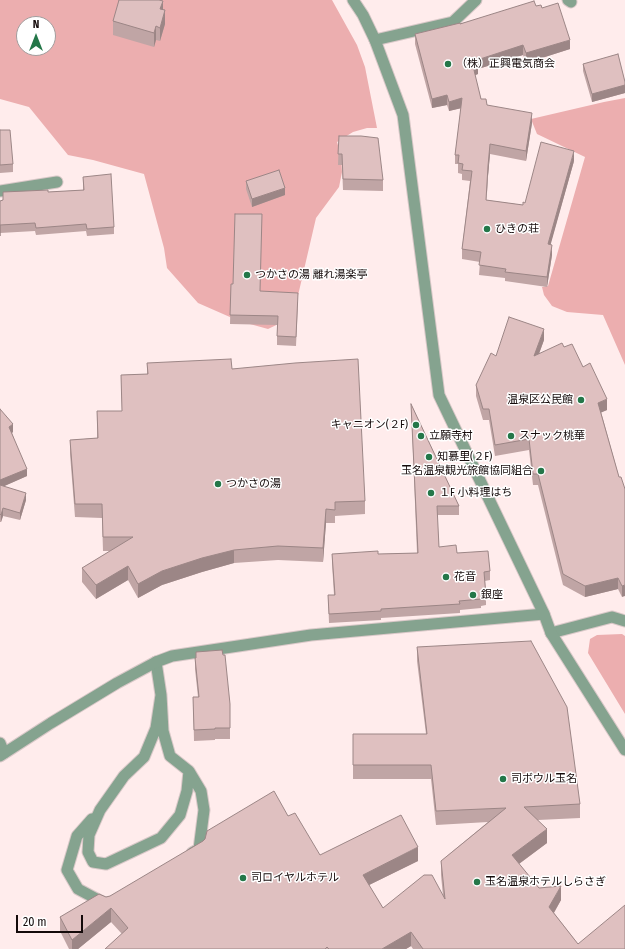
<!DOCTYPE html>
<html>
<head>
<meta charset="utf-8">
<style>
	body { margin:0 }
	#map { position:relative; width:625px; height:949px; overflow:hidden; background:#ffecec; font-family:"Fira Sans Condensed",sans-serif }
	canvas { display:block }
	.north { position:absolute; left:16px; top:16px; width:40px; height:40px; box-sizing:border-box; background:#fff; border:1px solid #a19d9d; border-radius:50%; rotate:0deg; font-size:11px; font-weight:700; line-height:16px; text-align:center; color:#140a0a }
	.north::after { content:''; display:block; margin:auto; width:14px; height:18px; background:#247749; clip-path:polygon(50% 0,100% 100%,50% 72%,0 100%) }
	.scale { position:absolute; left:16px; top:915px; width:67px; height:18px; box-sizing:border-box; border:2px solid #140a0a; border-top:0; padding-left:5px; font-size:12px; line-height:14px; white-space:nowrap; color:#140a0a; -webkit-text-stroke:3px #fff; paint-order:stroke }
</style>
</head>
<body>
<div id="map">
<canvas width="625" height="949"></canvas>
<div class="north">N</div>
<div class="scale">20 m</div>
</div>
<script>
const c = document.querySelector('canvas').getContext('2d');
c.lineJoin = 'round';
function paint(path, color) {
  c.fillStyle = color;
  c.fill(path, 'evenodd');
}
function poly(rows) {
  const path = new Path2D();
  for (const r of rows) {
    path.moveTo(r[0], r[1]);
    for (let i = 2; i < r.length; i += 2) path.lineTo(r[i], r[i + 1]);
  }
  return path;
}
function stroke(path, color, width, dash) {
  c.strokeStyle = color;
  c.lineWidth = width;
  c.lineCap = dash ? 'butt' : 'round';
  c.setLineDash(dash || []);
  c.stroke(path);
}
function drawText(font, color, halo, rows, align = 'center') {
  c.font = font + ' "Fira Sans Condensed","Noto Sans JP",sans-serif';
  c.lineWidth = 3;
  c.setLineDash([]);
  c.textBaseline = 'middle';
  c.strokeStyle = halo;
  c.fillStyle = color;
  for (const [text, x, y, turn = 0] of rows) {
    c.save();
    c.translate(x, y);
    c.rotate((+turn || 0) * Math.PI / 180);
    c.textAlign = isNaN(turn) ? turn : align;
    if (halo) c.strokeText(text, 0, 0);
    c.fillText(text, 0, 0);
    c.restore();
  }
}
const green = poly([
	[0,0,332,0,357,45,365,67,377,128,367,128,353,132,337,142,341,155,342,172,339,187,316,218,293,317,268,329,239,321,198,303,167,268,164,248,144,174,93,160,68,155,29,107,0,99],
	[24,24,48,24,48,48,24,48],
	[625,98,625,365,603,315,567,312,552,306,544,295,542,287,548,286,585,157,537,134,531,119,604,102],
	[622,634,625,636,625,714,588,653,590,639,597,635]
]);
const service = poly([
	[568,0,571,2],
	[375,40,453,22,476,0],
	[0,191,57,182],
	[156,662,161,695,163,731,170,756,189,771,187,791,180,815,161,838,106,864,93,862,88,852,89,835,100,810,124,776,144,757,156,728,161,695],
	[0,743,4,753],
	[189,771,201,791,204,810,199,849,192,853],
	[92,819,77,836,67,870,78,889,106,904,107,903]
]);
const minor = poly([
	[551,633,612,617,625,621],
	[0,756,51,723,117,683,156,662,172,656,311,635,544,614]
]);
const tertiary = poly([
	[353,0,363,15,375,40,403,115,439,395,544,614,551,633,625,750]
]);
const wall = poly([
	[536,6,542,8,570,49,526,63,523,55,478,69,478,74,475,75,481,99,487,105,532,123,526,161,490,154,488,176,486,200,523,205,574,161,550,245,552,255,547,287,505,281,505,278,479,275,480,262,462,259,462,249,470,181,462,180,462,174,458,173,458,164,455,164,455,155,461,108,449,111,447,105,432,108,415,44,415,34],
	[163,9,165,24,160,41,156,40,154,47,113,35,113,21],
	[583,64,625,82,625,93,592,102,583,71],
	[0,130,13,164,13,172,0,173],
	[339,136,383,180,383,191,343,190,342,165,338,165],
	[83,177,114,227,114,234,87,236,86,231,36,235,35,231,0,233,0,244,0,201,3,200,3,192,48,192,83,190],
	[246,181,285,195,252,207,246,189],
	[231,284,260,291,298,302,296,346,277,345,277,325,230,324],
	[544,340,539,354,564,347,583,367,607,410,601,412,619,477,625,489,622,597,618,589,585,597,563,585,538,485,533,485,529,450,495,456,489,420,483,420,476,396,476,385,496,356],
	[147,363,232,369,365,501,365,514,335,516,335,523,326,523,323,562,278,560,234,563,202,572,162,585,138,598,128,580,96,599,82,582,82,568,110,551,103,551,102,518,75,517,70,454,70,440,97,438,97,411,122,411,121,375,147,374],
	[411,404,459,506,459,515,437,515,439,547,457,553,490,571,490,580,485,581,486,596,486,605,481,606,481,608,460,610,460,613,381,618,381,620,329,623,328,595,334,595,332,563,332,554,378,554,417,553],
	[0,409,13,432,12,433,27,476,4,486,26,500,20,520,3,516,1,522,0,522],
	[417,647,580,804,580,818,538,820,547,843,519,864,539,888,561,900,554,913,578,944,625,949,413,949,411,946,406,949,105,949,122,934,111,922,78,949,69,949,60,931,60,917,106,897,110,896,288,816,320,855,418,861,369,885,383,908,443,896,441,875,441,861,488,822,436,825,431,779,353,779,353,734,426,734,417,661],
	[195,658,230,728,230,739,215,739,215,740,194,741,193,697,198,697,195,669]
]);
const shadedWall = poly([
	[163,1,163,15,160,9],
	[165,10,165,24,160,41,160,28],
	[156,26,156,40,154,47,154,33],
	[570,40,570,49,526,63,526,53],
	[523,45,523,55,478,69,478,74,473,76,473,66,477,60],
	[625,85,625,93,592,102,592,94],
	[447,95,447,105,432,108,432,99],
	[462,98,462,108,449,111,449,102],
	[532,113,532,123,526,161,526,151],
	[490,144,490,154,488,176,486,210,488,166],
	[574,151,574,161,548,254,548,244],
	[285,188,285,195,252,207,252,199],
	[552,245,552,255,547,287,547,277],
	[544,329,544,340,534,367,534,356],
	[607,399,607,410,598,414,598,403],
	[13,424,13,432,9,435,9,427],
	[27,469,27,476,0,488,0,480],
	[26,493,26,500,20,520,20,513],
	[3,508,3,516,1,522,1,515],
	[326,509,326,523,323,562,323,548],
	[234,550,234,563,202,572,162,585,138,598,138,584,162,571,202,558],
	[128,566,128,580,96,599,96,585],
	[618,578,618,589,585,597,585,586],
	[625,585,625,596,622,597,622,586],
	[547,829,547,843,512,869,512,855],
	[418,847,418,861,363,888,363,875],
	[561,886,561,900,549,921,549,907],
	[111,908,111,922,78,949,72,949,72,940],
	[411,932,411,946,406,949,382,949]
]);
const building = poly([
	[119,0,159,0,163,1,160,9,165,10,160,28,156,26,154,33,113,21,119,0],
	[534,1,536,6,541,5,542,8,558,3,570,40,526,53,523,45,477,60,478,64,473,66,481,99,486,99,487,105,532,113,526,151,490,144,488,166,486,200,523,205,523,202,525,203,541,142,574,151,548,244,552,245,547,277,505,272,506,269,479,265,481,252,462,249,472,171,462,170,463,164,458,163,459,155,455,155,462,98,449,102,447,95,432,99,415,34,460,23,460,24,534,1],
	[618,54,625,82,625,85,592,94,583,64,618,54],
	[0,130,10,130,13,164,0,165,0,130],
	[339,136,361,136,378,138,383,180,343,179,342,154,338,154,339,136],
	[279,170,285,188,252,199,246,181,279,170],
	[111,174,114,227,87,229,86,224,36,228,35,223,0,225,0,236,0,201,3,200,3,192,48,190,48,192,84,190,83,177,111,174],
	[235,214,262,214,260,291,298,293,296,337,277,336,278,316,230,315,231,284,233,284,235,214],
	[509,317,544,329,534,356,562,343,564,347,572,344,583,367,590,363,607,399,598,403,619,477,621,477,625,489,625,585,622,586,618,578,585,586,563,574,538,474,533,474,529,439,495,445,489,409,483,409,476,385,491,353,496,356,509,317],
	[231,359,232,369,295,363,358,359,365,501,335,502,335,510,326,509,323,548,278,546,234,550,202,558,162,571,138,584,128,566,96,585,82,568,133,537,103,537,102,504,75,504,70,440,98,438,97,411,122,411,121,375,148,374,147,363,231,359],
	[411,404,459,506,437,506,439,547,456,545,457,553,488,551,490,571,484,572,486,596,481,597,481,599,459,601,460,604,381,609,381,611,329,614,328,595,335,595,332,554,378,551,378,554,418,553,411,404],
	[0,409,13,424,9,427,27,469,0,480,0,409],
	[0,485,26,493,20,513,3,508,1,515,0,514,0,485],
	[531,641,567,707,580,804,524,807,547,829,512,855,539,888,561,886,549,907,578,944,625,905,625,949,423,949,411,932,382,949,329,949,327,947,325,949,105,949,128,928,111,908,72,940,60,917,99,894,106,897,110,896,203,841,205,839,207,831,274,791,288,816,295,813,320,855,401,815,418,847,363,875,383,908,424,875,432,875,445,899,441,861,506,808,436,811,431,765,353,765,353,734,427,734,417,647,531,641],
	[222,650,223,655,225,655,230,704,230,728,215,728,215,729,194,730,193,697,199,697,195,658,196,658,196,652,222,650]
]);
const markers = [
	[448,64,4,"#247749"],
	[487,229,4,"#247749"],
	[247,275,4,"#247749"],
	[581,400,4,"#247749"],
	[416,425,4,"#247749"],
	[421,436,4,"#247749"],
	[511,436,4,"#247749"],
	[429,457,4,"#247749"],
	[541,471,4,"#247749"],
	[218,484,4,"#247749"],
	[431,493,4,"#247749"],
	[446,577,4,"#247749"],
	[473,595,4,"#247749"],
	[503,779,4,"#247749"],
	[243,878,4,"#247749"],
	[477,882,4,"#247749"]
];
const poiNames = [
	["（株）正興電気商会",456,64],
	["ひきの荘",495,229],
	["つかさの湯 離れ湯楽亭",255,275],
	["温泉区公民館",573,400,"right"],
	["キャニオン(２F)",408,425,"right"],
	["立願寺村",429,436],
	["スナック桃華",519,436],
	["知慕里(２F)",437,457],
	["玉名温泉観光旅館協同組合",533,471,"right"],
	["つかさの湯",226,484],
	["１F 小料理はち",439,493],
	["花音",454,577],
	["銀座",481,595],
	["司ボウル玉名",511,779],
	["司ロイヤルホテル",251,878],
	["玉名温泉ホテルしらさぎ",485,882]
];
paint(green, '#ecaeaf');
stroke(service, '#d9c8c8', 13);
stroke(minor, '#d9c8c8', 13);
stroke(tertiary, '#d9c8c8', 13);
stroke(service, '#85a38f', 11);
stroke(minor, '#85a38f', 11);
stroke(tertiary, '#85a38f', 11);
paint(wall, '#c0a5a5');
paint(shadedWall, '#9c8686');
paint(building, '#dfc0c0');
stroke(building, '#9c8686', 1);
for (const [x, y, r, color] of markers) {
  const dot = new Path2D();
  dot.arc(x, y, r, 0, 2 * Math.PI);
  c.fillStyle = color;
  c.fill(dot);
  stroke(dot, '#fff', 1.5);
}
drawText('11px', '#140a0a', '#fff', poiNames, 'left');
</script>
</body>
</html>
